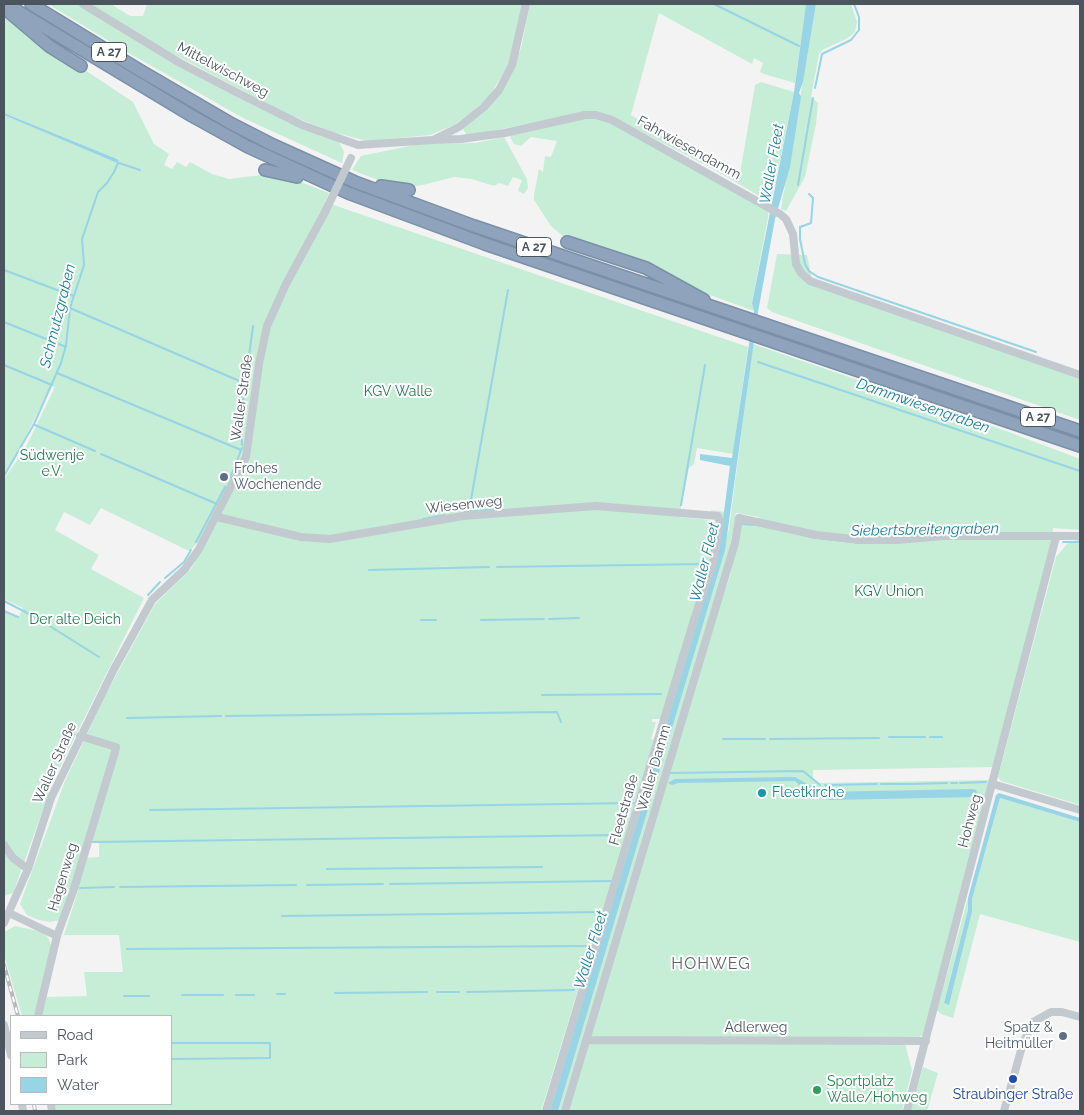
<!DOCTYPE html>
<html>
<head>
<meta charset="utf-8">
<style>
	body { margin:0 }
	#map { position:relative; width:1084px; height:1115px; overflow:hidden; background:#f4f3f3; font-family:Raleway,sans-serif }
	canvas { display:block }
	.frame { position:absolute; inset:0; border:5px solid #4c555e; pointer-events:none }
	.legend { position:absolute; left:10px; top:1015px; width:162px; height:90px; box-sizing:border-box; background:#fff; border:1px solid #b7bbbf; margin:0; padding:6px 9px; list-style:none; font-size:15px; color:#4c555e }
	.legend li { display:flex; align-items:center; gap:10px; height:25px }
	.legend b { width:25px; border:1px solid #b7bbbf }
</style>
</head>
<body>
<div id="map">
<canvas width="1084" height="1115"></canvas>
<div class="frame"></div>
<ul class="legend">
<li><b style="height:6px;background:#c2c9cf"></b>Road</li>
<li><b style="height:14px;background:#c6edd6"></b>Park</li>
<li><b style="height:14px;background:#97d4e6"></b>Water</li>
</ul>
</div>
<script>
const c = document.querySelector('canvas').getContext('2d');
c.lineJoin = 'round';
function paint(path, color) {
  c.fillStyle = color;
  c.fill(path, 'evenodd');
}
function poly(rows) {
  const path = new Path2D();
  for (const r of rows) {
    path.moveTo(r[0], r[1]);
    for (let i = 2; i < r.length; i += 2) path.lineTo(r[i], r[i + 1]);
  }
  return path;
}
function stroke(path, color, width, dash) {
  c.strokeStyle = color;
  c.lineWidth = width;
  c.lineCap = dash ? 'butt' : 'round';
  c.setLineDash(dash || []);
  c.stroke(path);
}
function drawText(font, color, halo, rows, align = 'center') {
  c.font = font + ' Raleway,sans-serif';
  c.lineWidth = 4;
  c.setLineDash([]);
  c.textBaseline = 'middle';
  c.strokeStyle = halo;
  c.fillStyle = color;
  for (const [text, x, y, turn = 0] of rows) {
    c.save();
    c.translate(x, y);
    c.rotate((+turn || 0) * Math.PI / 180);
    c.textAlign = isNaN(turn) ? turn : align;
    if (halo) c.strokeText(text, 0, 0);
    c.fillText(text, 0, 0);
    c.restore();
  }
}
const green = poly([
	[48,4,77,4,175,63,338,140,344,152,342,163,243,118,127,52],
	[90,4,111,4,130,16,143,16,147,4,523,4,513,54,507,67,489,97,471,113,454,125,430,135,367,141,333,132,289,115,145,39],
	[530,4,806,4,795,83,764,74,760,72,763,63,754,58,752,64,659,13,631,115,653,128,655,126,674,135,716,162,717,160,740,174,755,85,761,82,794,92,771,203,715,170,628,125,592,111,467,136,463,129,466,124,509,78,521,48],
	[816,4,851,4,857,22,855,32,846,39,822,50,819,54,811,97,818,103,816,124,805,177,786,211,781,209],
	[4,16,133,102,154,144,169,154,164,165,172,169,177,162,186,167,190,162,212,174,229,179,261,175,288,177,329,193,325,202,748,347,733,454,697,448,694,464,689,468,679,517,710,520,717,523,710,562,661,719,652,719,652,722,656,722,651,739,654,740,541,1111,56,1111,55,1104,171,1104,171,1016,41,1016,47,997,87,996,84,972,123,972,119,935,64,935,78,891,77,886,85,858,99,857,99,841,85,841,61,920,50,922,39,920,27,915,20,904,65,781,106,694,155,604,191,569,223,511,218,507,199,541,189,551,101,508,90,525,64,512,55,530,99,555,91,569,144,598,54,779,13,893,4,896,4,612,18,618,23,608,4,599,4,479,25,449,55,387,51,385,21,446,4,474,4,115,118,161,117,159,4,113],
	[591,116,606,120,769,212,752,302,754,311,699,291,630,259,564,237,551,226,534,200,534,195,539,169,543,172,545,156,551,157,557,141,531,137,521,146,514,144,510,137,513,133],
	[504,137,527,179,528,188,524,194,518,191,522,180,513,177,508,186,499,183,494,186,472,179,454,177,423,185,409,187,388,184,352,170,361,156,419,144,475,143],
	[777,254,807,255,812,279,1080,379,1080,420,772,312,767,308],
	[753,344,1006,431,1080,459,1080,530,1053,528,1052,541,995,767,813,770,813,778,819,783,991,780,923,1035,905,1044,912,1070,902,1111,569,1111,711,630,730,576,741,522,758,525,759,517,736,513,729,551,562,1111,558,1111,729,529],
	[711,510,725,512,719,550,583,1008,550,1111,548,1111,722,524,711,513],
	[1080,539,1080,805,1001,781,998,777,1056,557,1068,543],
	[1000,798,1080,822,1080,942,980,914,953,1018,941,1014,937,1010,968,898,968,910,944,1003,949,1004,972,912,972,899],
	[15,926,43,932,49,939,52,949,34,1016,22,1016,4,955,4,932],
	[923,1067,938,1073,927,1111,911,1111]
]);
const water = poly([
	[806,4,816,4,803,82,799,93,801,97,790,167,775,219,758,312,725,550,558,1111,550,1111,719,550,730,466,700,460,700,454,732,458,754,311,752,303,794,92],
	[4,113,117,159,119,161,115,162,4,115],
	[795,777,821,792,973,789,976,790,978,795,976,797,829,800,811,795,795,781,678,783,672,785,668,783,675,779],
	[999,793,1080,818,1080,822,1000,798,972,899,972,912,949,1005,944,1003,968,910,968,898,996,795]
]);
const stream = poly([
	[714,4,799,46],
	[815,88,822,54,851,40,859,30,859,17,854,4],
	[119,163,140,170],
	[798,185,813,98],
	[809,194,813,198,811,223,800,227,800,239,805,264,809,271,818,277,1036,352],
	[4,270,73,296],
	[70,308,244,383],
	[4,322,66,347],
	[758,362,1080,471],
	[4,365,52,385],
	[57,373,241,450],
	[35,425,95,451],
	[242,445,241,416,253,326],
	[101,454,217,504],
	[4,476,34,424,61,363,66,345,70,308,84,265,82,239,98,192,107,183,114,172,118,163,115,160],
	[230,478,242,448],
	[681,505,705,365],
	[469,511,508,290],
	[464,512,499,509],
	[423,519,445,515],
	[743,524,753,525],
	[809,537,861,543],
	[196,542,225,487],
	[1063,542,1080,542],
	[497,567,706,564],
	[369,570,489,567],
	[165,578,184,562,191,550],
	[148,595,160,582],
	[4,601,37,618,99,657],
	[4,611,18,617],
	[549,619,579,618],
	[421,620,436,620],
	[481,620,544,619],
	[542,695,661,694],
	[226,716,557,712,561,722],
	[127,718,221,716],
	[889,737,925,737],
	[930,737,942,737],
	[723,739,765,739],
	[770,739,879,738],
	[671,773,803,771,820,785],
	[951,783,957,783],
	[960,783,986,782],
	[881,784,888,784],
	[889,784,913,784],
	[914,784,947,783],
	[825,785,827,785],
	[831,785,877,784],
	[150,810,634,803],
	[93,842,622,835],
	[327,869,542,867],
	[390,884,612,881],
	[307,885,383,884],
	[120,887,296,885],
	[80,888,114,887],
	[282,916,601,912],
	[127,949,592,946],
	[437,992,459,992],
	[467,992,574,990],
	[335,993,427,992],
	[277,994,285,994],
	[182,995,223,995],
	[236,995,254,995],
	[124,996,149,996],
	[171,1043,270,1043,270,1058,171,1059]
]);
const minor = poly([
	[83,4,180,63,238,93,302,125,358,145,433,140,459,127,484,107,499,90,512,65,526,4],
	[433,140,461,139,505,133,585,115,596,115,612,120,780,214,786,219,793,234,796,264,801,273,810,281,1080,375],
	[217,517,301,537,330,539,463,516,596,506,718,516,720,523,713,563,694,620,546,1111],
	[993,784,1080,810],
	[4,845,13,858,28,869],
	[9,913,57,936],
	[4,923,28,869,51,798,114,669,152,600,185,569,199,549,246,457,259,364,267,326,286,284,325,212],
	[38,1016,57,936,73,892,115,752,116,747,80,736],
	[4,1025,11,1055],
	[586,1040,926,1041],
	[22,1104,23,1111],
	[51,1104,52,1111],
	[565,1111,735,543,739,518,816,535,862,540,897,540,943,536,1080,536],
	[907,1111,1056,537],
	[1004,1111,1023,1043,1033,1022,1051,1012,1062,1012,1080,1017]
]);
const highway = poly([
	[6,4,192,116,248,147,348,193,485,244,1080,446],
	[31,4,141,71,232,124,273,145,355,182,474,226,1080,431],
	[9,12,49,46,81,66],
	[265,170,297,177],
	[381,186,409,190],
	[567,242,646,268,704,300]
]);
const rail = poly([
	[4,965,18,1016],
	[34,1104,35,1111]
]);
const minorBridge = poly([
	[325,212,351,158]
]);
const markers = [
	[224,477,5,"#5c6f8a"],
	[762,793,5,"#0f9aa8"],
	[1063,1036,5,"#5c6f8a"],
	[1013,1079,5,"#1a4fb4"],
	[817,1090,5,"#2e9e5b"]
];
const shields = [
	[109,52,35],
	[534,247,35],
	[1038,417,35]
];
const shieldNames = [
	["A 27",109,52],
	["A 27",534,247],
	["A 27",1038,417]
];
const streetNames = [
	["Mittelwischweg",223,70,28],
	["Fahrwiesendamm",689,148,29],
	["Waller Straße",242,398,-82],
	["Wiesenweg",464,505,-6],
	["Waller Straße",55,763,-66],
	["Waller Damm",654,768,-74],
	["Fleetstraße",624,810,-74],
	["Hohweg",970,821,-75],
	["Hagenweg",63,877,-73],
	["Adlerweg",756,1028]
];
const parkNames = [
	["KGV Walle",398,392],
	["Südwenje",52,456],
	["e.V.",52,472],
	["KGV Union",889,592],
	["Der alte Deich",75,620]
];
const serviceNames = [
	["Frohes",234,469],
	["Wochenende",234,485],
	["Spatz &",1053,1028,"right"],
	["Heitmüller",1053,1044,"right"]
];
const cultureNames = [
	["Fleetkirche",772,793]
];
const leisureNames = [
	["Sportplatz",827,1082],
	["Walle/Hohweg",827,1098]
];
const transitNames = [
	["Straubinger Straße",1013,1095]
];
const waterNames = [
	["Waller Fleet",772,164,-80],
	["Schmutzgraben",58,316,-76],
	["Dammwiesengraben",923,406,19],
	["Siebertsbreitengraben",925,530,-1],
	["Waller Fleet",705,562,-76],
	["Waller Fleet",591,950,-73]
];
const quarterNames = [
	["HOHWEG",711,964]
];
paint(green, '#c6edd6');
paint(water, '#97d4e6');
stroke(stream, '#97d4e6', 2);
stroke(highway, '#7a8fa8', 14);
stroke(minor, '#c2c9cf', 8);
stroke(highway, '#8fa4bc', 11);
stroke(rail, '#b5b8bc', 4);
stroke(rail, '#fff', 2, [5.5]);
stroke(minorBridge, '#c2c9cf', 8);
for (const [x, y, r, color] of markers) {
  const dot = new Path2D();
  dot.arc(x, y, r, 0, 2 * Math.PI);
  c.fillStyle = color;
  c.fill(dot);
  stroke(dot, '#fff', 2);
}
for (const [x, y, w] of shields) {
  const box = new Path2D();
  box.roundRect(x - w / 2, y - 9.5, w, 19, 4);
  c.fillStyle = '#fff';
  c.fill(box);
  stroke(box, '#4c555e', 1);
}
drawText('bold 12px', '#4c555e', null, shieldNames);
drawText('14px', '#4c555e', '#fff', streetNames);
drawText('14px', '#207b4f', '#fff', parkNames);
drawText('14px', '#4e5e75', '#fff', serviceNames, 'left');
drawText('14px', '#0d838f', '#fff', cultureNames, 'left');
drawText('14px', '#27864d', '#fff', leisureNames, 'left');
drawText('14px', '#164399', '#fff', transitNames);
drawText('italic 15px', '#1a7f9c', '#fff', waterNames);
c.letterSpacing = '1px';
drawText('16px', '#5f6267', '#fff', quarterNames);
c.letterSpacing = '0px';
</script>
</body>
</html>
